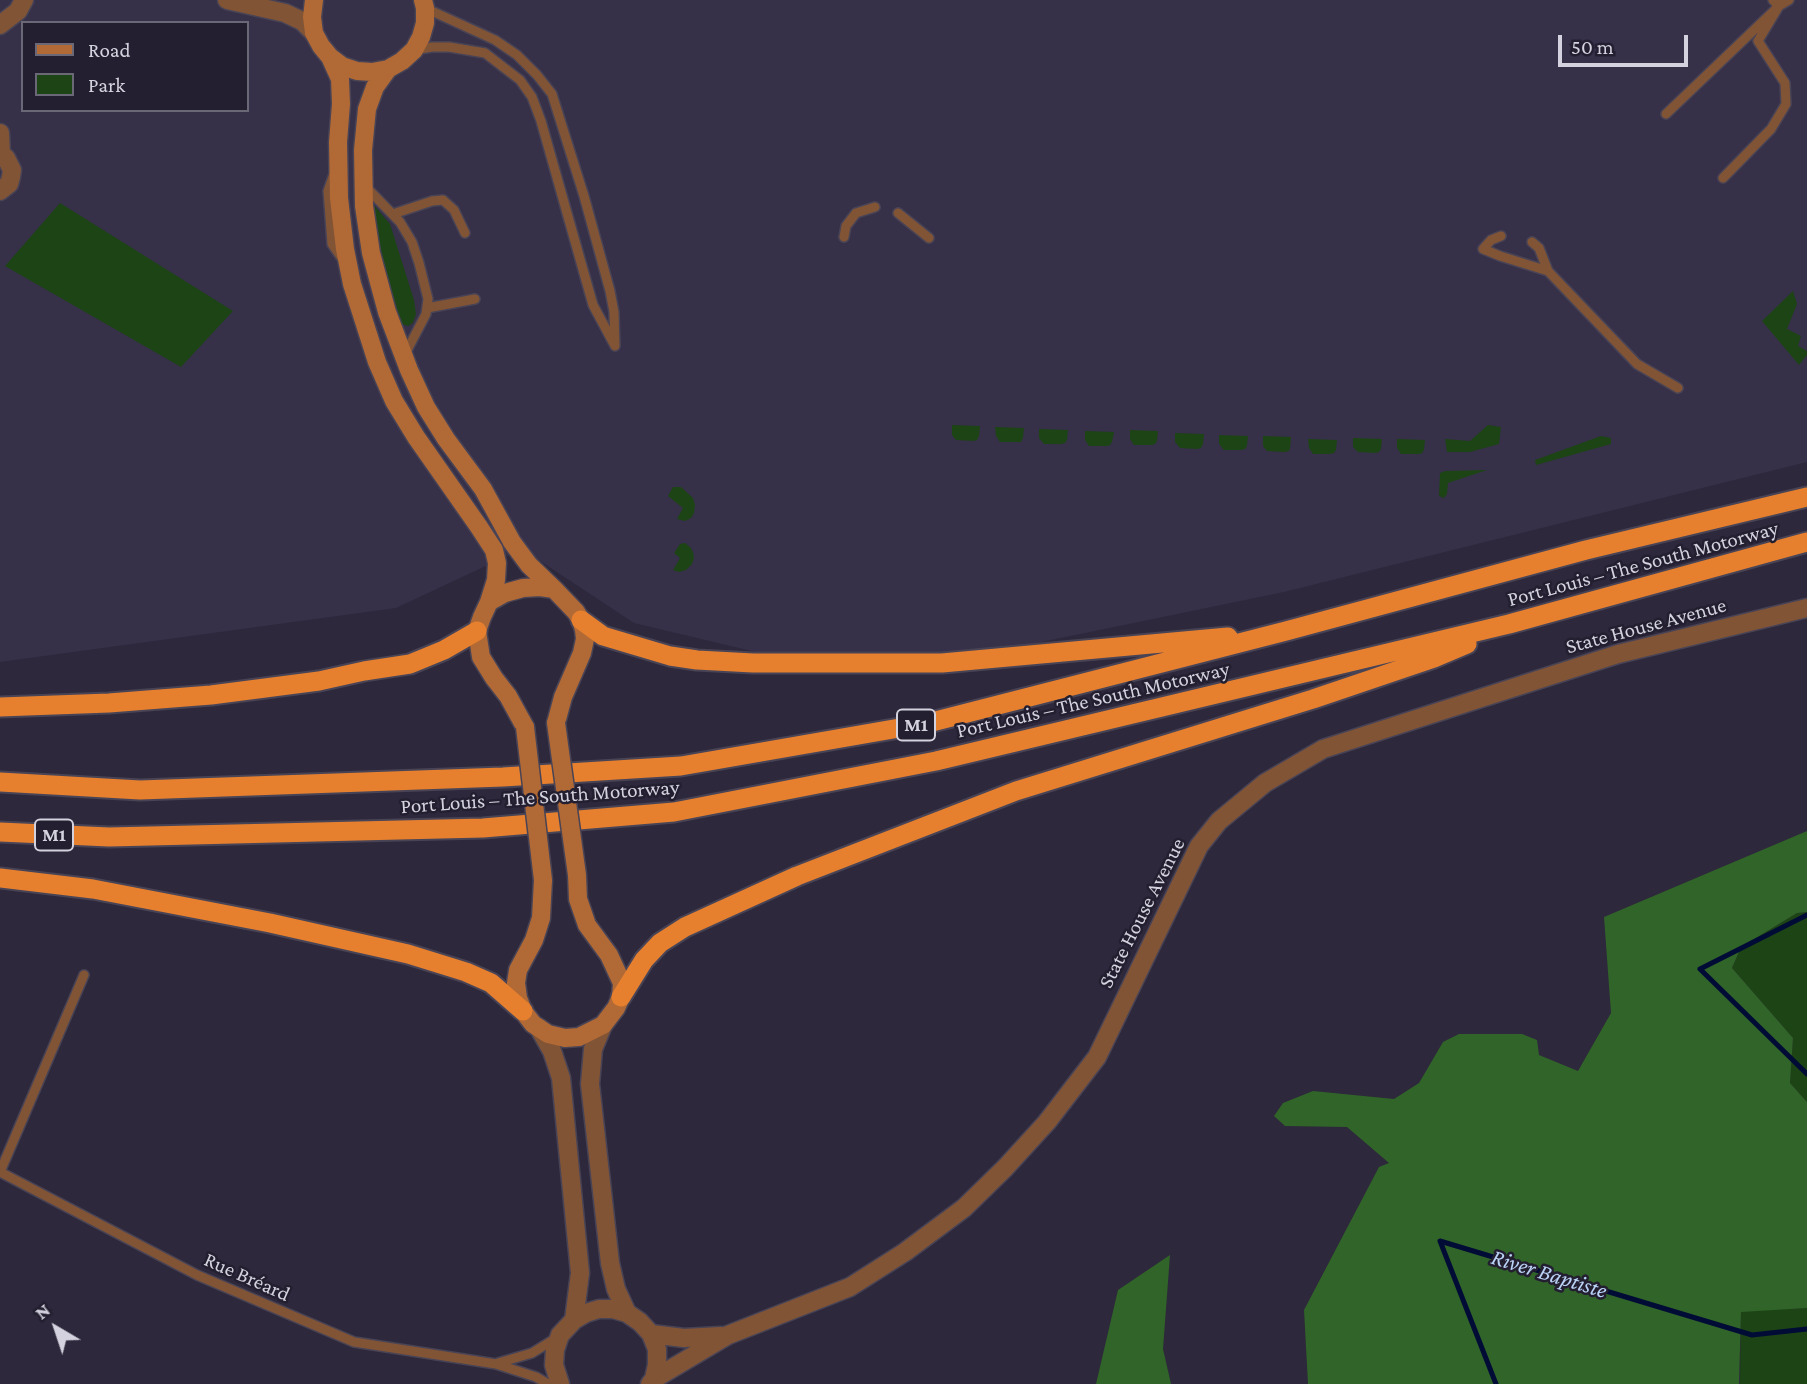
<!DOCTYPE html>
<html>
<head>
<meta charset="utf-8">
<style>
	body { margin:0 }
	#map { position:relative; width:1807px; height:1384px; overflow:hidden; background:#2d283b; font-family:"Crimson Pro",serif }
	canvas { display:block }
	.legend { position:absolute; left:21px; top:21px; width:228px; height:91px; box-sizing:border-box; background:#231f31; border:2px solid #6a6776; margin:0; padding:9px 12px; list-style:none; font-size:21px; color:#d4d2de }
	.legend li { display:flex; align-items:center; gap:14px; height:35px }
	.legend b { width:35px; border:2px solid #6a6776 }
	.north { position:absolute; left:21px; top:1293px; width:70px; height:70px; -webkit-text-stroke:5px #231f31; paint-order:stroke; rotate:321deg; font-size:19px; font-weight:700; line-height:28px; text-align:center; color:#d4d2de }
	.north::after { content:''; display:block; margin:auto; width:24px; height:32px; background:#d4d2de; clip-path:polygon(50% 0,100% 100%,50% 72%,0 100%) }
	.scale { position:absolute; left:1558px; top:35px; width:130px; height:32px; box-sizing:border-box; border:4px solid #d4d2de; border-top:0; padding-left:9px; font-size:21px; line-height:24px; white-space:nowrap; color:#d4d2de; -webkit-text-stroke:5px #231f31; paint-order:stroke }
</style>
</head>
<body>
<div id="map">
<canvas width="1807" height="1384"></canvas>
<ul class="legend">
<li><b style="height:9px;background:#b16935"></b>Road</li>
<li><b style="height:19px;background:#1d4415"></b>Park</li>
</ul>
<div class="north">N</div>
<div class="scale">50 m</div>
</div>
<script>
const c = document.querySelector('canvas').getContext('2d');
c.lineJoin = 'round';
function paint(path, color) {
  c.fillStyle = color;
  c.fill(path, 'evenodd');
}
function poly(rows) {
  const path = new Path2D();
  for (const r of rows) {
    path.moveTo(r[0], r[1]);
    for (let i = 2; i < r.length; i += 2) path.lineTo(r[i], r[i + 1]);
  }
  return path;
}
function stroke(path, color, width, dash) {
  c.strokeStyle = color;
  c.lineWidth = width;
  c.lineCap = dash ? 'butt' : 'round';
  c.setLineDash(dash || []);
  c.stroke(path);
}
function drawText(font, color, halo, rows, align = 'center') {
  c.font = font + ' "Crimson Pro",serif';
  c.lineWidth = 5;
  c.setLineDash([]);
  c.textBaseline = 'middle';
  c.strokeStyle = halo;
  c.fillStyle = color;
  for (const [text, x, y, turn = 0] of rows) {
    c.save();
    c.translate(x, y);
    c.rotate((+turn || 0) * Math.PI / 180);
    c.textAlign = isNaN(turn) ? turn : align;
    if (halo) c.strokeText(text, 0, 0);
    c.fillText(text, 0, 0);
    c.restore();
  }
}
const built = poly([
	[0,0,1807,0,1807,462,1284,592,993,652,764,654,634,623,522,549,396,608,0,662],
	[23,23,247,23,247,110,23,110]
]);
const green = poly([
	[60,203,233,311,181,367,5,266],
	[372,203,390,224,414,300,416,314,413,323,408,326,402,324,397,315,382,258],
	[1793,291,1797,304,1787,329,1801,336,1798,346,1807,351,1807,355,1799,365,1762,321],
	[952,425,980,426,979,436,977,440,974,441,956,440,952,435],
	[1488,425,1501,427,1499,444,1470,452,1447,452,1445,439,1470,441],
	[995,427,1024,428,1023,438,1021,442,1000,442,996,436],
	[1039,429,1068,430,1067,440,1065,443,1061,444,1044,444,1039,438],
	[1130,430,1158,431,1157,441,1155,444,1152,445,1134,445,1130,439],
	[1085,431,1114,432,1112,442,1110,445,1107,446,1089,446,1085,440],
	[1175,433,1204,434,1203,444,1201,448,1197,449,1180,448,1175,442],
	[1219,435,1248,436,1247,446,1245,449,1241,450,1224,450,1219,444],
	[1263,436,1291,437,1290,448,1289,451,1284,452,1267,451,1263,446],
	[1601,436,1611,438,1611,444,1536,465,1535,460],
	[1353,438,1382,439,1381,449,1379,452,1375,453,1358,452,1353,447],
	[1308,439,1337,440,1336,450,1334,453,1330,454,1313,454,1309,448],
	[1397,439,1425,440,1424,450,1422,453,1419,454,1401,454,1397,448],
	[1487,470,1448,483,1447,494,1444,498,1439,496,1440,473,1445,471],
	[673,487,681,487,693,498,695,505,694,513,691,518,685,521,677,519,683,508,668,496],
	[685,543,690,547,693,552,694,558,692,564,686,570,679,572,673,570,680,558,674,553,680,544],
	[1807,912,1807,1102,1790,1083,1793,1038,1732,968,1741,947,1797,913],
	[1807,1308,1807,1384,1740,1384,1741,1311]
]);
const forest = poly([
	[1807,831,1807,912,1797,913,1741,947,1732,968,1793,1038,1790,1083,1807,1102,1807,1308,1741,1312,1739,1384,1308,1384,1304,1310,1379,1167,1389,1163,1347,1127,1285,1126,1274,1116,1283,1103,1313,1091,1394,1099,1419,1083,1443,1042,1459,1034,1522,1034,1537,1040,1539,1055,1578,1071,1611,1013,1604,917],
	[1170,1255,1163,1349,1171,1384,1096,1384,1118,1290]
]);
const stream = poly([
	[1807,915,1700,969,1807,1074],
	[1496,1384,1440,1241,1752,1335,1807,1329]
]);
const service = poly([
	[425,8,495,40,517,55,537,75,552,94,584,196,610,291,614,312,615,346],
	[414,50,432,47,449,47,485,53,520,80,532,97,541,121,593,305,614,344],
	[1666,114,1779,6,1789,0],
	[334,174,328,191,332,244,341,257],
	[1723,178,1771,129,1786,104,1785,83,1758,41,1779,6,1773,0],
	[365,186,400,222,412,242,419,263,428,299,426,314,404,356],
	[898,213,929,238],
	[393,214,432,201,443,200,454,210,465,233],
	[1501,236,1491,240,1483,249,1500,256,1548,271],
	[844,237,846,226,856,213,875,207],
	[1532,242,1539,248,1548,271,1637,364,1678,388],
	[427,308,475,299],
	[0,1172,197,1275,354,1342,496,1364,536,1377,548,1384],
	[0,1172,84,975],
	[498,1363,532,1353,558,1337]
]);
const minor = poly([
	[227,0,285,13,302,21,314,33],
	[0,25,18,11,24,0],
	[0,133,1,154],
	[0,154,6,158,12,170,11,177,9,184,0,191]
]);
const tertiary = poly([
	[603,1025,593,1049,590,1084,610,1263,616,1289,627,1313],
	[539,1028,552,1051,561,1078,580,1273,574,1320],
	[651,1334,684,1338,721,1336],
	[654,1379,728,1335,850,1287,905,1252,964,1208,1005,1168,1047,1122,1097,1057,1199,846,1219,821,1265,783,1323,749,1618,654,1807,608],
	[560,1384,554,1365,555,1350,560,1335,574,1320,586,1313,599,1309,613,1309,627,1313,640,1322,651,1334,657,1349,657,1365,654,1379,650,1384]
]);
const secondary = poly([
	[314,0,312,17,314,33,321,46,330,57,342,66,357,71,372,72,388,69,402,61,414,50,421,37,425,23,425,8,423,0],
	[330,57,340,79,341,104,338,142,339,198,345,249,352,284,377,362,394,401,416,437,479,527,494,550,497,563,496,580,489,602],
	[388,69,375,87,367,109,363,150,364,206,371,253,387,312,409,370,426,407,446,439,483,489,512,542,529,565,554,589],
	[525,727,508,696,494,678,481,657,477,631,482,617,489,602,505,593,523,588,540,587,554,589,576,612,581,620,584,630,585,639,582,653,563,697,556,723],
	[543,880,541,918,534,940,518,970,516,983,518,998,523,1011,533,1024,548,1034,565,1038,579,1037,603,1025,616,1008,621,997,622,983,609,955,587,925,578,899,577,875]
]);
const trunk = poly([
	[581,620,603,636,670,656,697,660,753,663,942,663,1228,637],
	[0,707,109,703,211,695,319,681,364,671,410,664,444,650,477,631],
	[0,782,140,790,503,777,681,766,928,723,1286,631,1586,550,1807,497],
	[0,832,109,837,483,828,674,812,936,761,1509,624,1807,542],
	[0,878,93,889,270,923,408,954,466,972,491,983,523,1011],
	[621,997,644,960,660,943,685,927,797,876,1016,791,1313,699,1434,658,1467,644]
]);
const secondaryBridge = poly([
	[556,723,577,875],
	[525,727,543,880]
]);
const shields = [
	[916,725,38],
	[54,835,38]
];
const shieldNames = [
	["M1",916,725],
	["M1",54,835]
];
const streetNames = [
	["Port Louis – The South Motorway",1643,564,-15],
	["State House Avenue",1646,626,-15],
	["Port Louis – The South Motorway",1093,700,-13],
	["Port Louis – The South Motorway",540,797,-4],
	["State House Avenue",1142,913,-63],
	["Rue Bréard",247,1277,24]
];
const waterNames = [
	["River Baptiste",1549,1274,17]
];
paint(built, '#363049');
paint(green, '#1d4415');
paint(forest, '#316428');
stroke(stream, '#000c35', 5);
stroke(service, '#484355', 12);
stroke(minor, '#484355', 21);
stroke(tertiary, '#484355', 21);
stroke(secondary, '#484355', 21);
stroke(trunk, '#484355', 23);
stroke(service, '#825436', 9);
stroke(minor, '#825436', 18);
stroke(tertiary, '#825436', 18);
stroke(secondary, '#b16935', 18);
stroke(trunk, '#e6802f', 19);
stroke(secondaryBridge, '#484355', 21, []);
stroke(secondaryBridge, '#b16935', 18);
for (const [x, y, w] of shields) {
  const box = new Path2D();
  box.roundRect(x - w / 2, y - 15.5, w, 31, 5);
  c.fillStyle = '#231f31';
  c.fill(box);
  stroke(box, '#d4d2de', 2);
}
drawText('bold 19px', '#d4d2de', null, shieldNames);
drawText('21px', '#d4d2de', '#231f31', streetNames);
drawText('italic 23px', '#bad2f5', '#231f31', waterNames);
</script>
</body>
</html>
